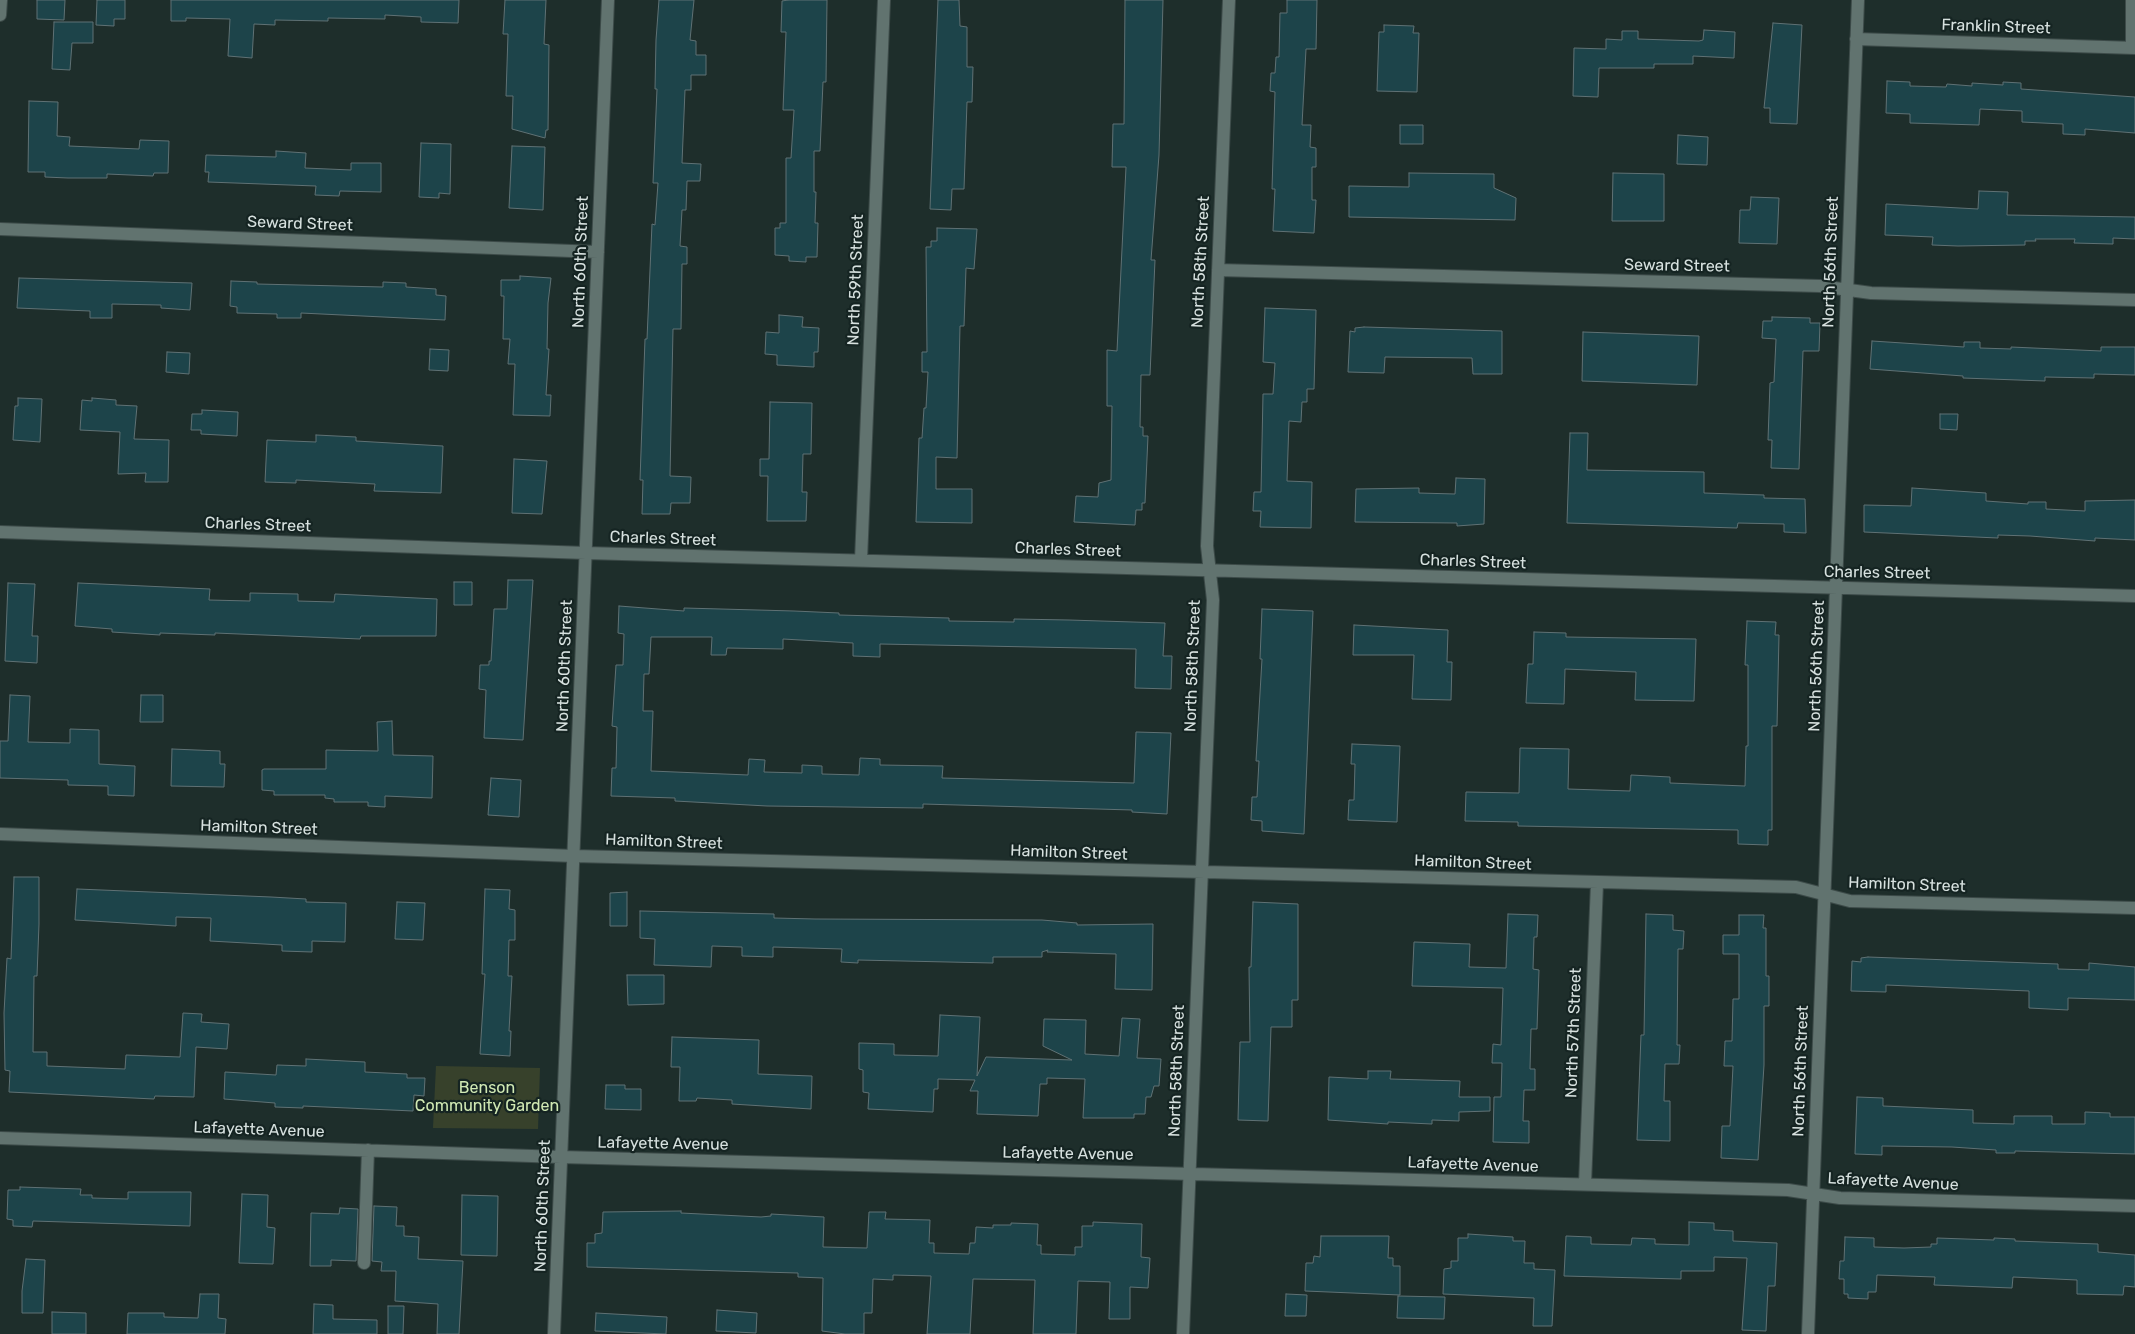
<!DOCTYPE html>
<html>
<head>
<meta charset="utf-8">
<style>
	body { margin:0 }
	canvas { display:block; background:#1e2e2b }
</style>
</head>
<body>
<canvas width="2135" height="1334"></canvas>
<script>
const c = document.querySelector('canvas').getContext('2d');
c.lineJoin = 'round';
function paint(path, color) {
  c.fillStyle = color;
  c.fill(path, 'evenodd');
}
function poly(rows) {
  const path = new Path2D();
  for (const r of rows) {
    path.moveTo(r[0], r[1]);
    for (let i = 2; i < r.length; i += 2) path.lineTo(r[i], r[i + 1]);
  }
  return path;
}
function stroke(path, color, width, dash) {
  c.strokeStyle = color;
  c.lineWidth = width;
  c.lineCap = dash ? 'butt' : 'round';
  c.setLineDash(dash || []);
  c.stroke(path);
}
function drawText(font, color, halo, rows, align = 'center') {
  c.font = font + ' Rubik,sans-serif';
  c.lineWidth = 4.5;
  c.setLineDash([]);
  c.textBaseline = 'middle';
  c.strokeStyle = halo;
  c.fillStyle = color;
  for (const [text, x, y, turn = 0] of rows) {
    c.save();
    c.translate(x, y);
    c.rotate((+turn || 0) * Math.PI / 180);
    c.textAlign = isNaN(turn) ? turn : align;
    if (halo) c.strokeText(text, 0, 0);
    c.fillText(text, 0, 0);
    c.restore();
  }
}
const green = poly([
	[436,1066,540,1068,538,1129,433,1128]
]);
const building = poly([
	[37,0,65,0,64,20,37,19,37,0],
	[97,0,125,0,125,19,114,19,114,26,96,25,97,0],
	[171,0,459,0,458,23,421,22,421,17,385,15,385,19,328,18,328,21,275,20,275,25,254,24,252,58,228,56,230,19,186,18,186,21,171,21,171,0],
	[505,0,546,0,544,44,549,45,548,130,546,130,545,138,512,129,513,96,506,96,508,34,503,34,505,0],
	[659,0,694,0,690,40,696,41,696,55,706,55,706,75,691,75,691,90,685,90,682,163,701,164,700,181,687,181,686,210,682,210,680,246,687,247,687,264,682,264,681,329,673,329,670,476,691,477,690,503,671,503,670,514,642,514,643,480,640,480,645,339,647,339,652,224,655,225,658,183,653,183,657,89,655,89,656,40,659,0],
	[788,0,827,0,826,82,823,82,820,151,814,151,814,192,816,192,815,223,818,223,817,257,806,257,806,262,789,261,789,256,775,255,775,228,780,228,780,223,786,223,786,158,791,158,794,110,783,110,786,32,781,32,782,1,788,0],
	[938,0,959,0,960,26,967,27,967,67,973,67,972,102,967,102,964,189,952,189,951,210,930,209,938,0],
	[1125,0,1163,0,1159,155,1151,260,1155,260,1150,375,1141,375,1140,427,1143,427,1143,436,1148,436,1145,503,1142,503,1142,510,1136,510,1135,525,1074,522,1076,496,1098,497,1099,483,1111,480,1112,406,1107,406,1107,350,1117,351,1126,167,1112,167,1113,124,1124,124,1125,0],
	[1287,0,1317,0,1316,49,1306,49,1302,125,1311,125,1310,147,1316,148,1316,167,1312,167,1312,200,1316,200,1314,233,1273,231,1275,189,1272,189,1275,92,1270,91,1271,73,1275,73,1276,57,1279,57,1280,13,1287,13,1287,0],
	[54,22,93,22,93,43,72,43,70,70,52,69,54,22],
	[1773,23,1802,25,1797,124,1770,123,1770,108,1764,108,1773,23],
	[1384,25,1414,26,1413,33,1419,33,1417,92,1377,91,1379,32,1384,32,1384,25],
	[1704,30,1735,32,1734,58,1693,56,1693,64,1654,64,1654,68,1599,68,1598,97,1573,96,1574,48,1606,49,1606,39,1622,40,1622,31,1638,31,1638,39,1699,41,1703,40,1704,30],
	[1887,81,1910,82,1910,86,1946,87,1947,84,1972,86,1972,83,2003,85,2003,82,2021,83,2021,89,2135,97,2135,133,2085,129,2085,135,2063,134,2063,124,2022,122,2022,111,1980,109,1979,125,1910,123,1910,114,1886,113,1887,81],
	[29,101,58,102,57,136,70,137,69,146,139,149,140,140,169,141,168,173,154,173,153,176,107,174,107,178,68,178,45,177,45,172,28,172,29,101],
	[1400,125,1423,125,1423,144,1400,144,1400,125],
	[1678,135,1708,137,1707,165,1677,164,1678,135],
	[421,143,451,144,450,194,439,193,439,198,419,197,421,143],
	[512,146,545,147,543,210,509,208,512,146],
	[276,151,306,153,305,168,351,170,351,163,381,163,381,192,340,191,339,196,315,195,316,186,208,182,209,172,205,172,206,155,276,157,276,151],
	[1409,173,1494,174,1494,188,1516,198,1515,220,1349,217,1349,186,1409,187,1409,173],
	[1613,173,1664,174,1664,221,1612,221,1613,173],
	[1979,191,2008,192,2007,215,2135,217,2135,239,2113,238,2113,244,2074,243,2075,239,2035,239,2036,241,2025,241,2025,245,1958,246,1932,245,1933,237,1885,235,1886,204,1978,209,1979,191],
	[1751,197,1779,198,1777,244,1739,243,1740,210,1750,210,1751,197],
	[937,228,977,229,974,269,966,268,964,326,960,326,957,458,936,457,936,489,972,489,972,523,916,522,919,438,922,438,924,408,926,408,928,372,922,372,922,352,927,352,926,247,931,247,931,241,937,241,937,228],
	[520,276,551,278,548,303,547,349,549,349,546,395,551,395,550,416,513,415,515,364,508,364,510,339,503,339,504,296,501,296,501,280,520,280,520,276],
	[19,278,192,283,190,310,161,308,161,305,112,304,112,318,90,318,90,311,17,308,19,278],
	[231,281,257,282,257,284,383,287,383,282,406,283,406,287,436,289,436,295,446,296,445,320,301,313,301,318,277,318,277,314,237,313,237,307,230,306,231,281],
	[1265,308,1316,310,1314,389,1307,389,1307,402,1302,402,1301,422,1289,421,1287,481,1312,482,1311,528,1260,527,1261,511,1253,511,1254,492,1261,492,1263,394,1273,394,1275,363,1263,362,1265,308],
	[779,315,803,317,802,327,819,328,818,352,814,352,814,367,777,365,777,355,765,354,766,332,779,333,779,315],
	[1772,317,1810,318,1810,323,1820,323,1819,351,1803,351,1799,469,1771,468,1772,440,1768,440,1770,383,1774,382,1776,339,1762,338,1763,321,1772,321,1772,317],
	[1364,327,1502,331,1502,374,1473,374,1472,358,1385,357,1384,373,1348,372,1350,331,1355,332,1355,328,1364,327],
	[1583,332,1699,336,1697,385,1582,381,1583,332],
	[1872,341,1964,347,1964,342,1980,342,1980,348,2011,349,2011,347,2101,351,2101,347,2135,347,2135,375,2094,374,2094,378,2045,377,2045,381,1963,378,1963,376,1870,369,1872,341],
	[430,349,449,350,448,371,429,370,430,349],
	[167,352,190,353,189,374,166,372,167,352],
	[18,398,42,399,40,442,13,440,15,406,18,406,18,398],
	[92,398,116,400,116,405,137,406,134,439,169,440,168,482,145,482,146,473,118,474,120,432,80,430,82,400,92,401,92,398],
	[770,402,812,403,811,454,803,454,802,492,807,492,806,521,767,521,768,476,760,476,760,459,769,459,770,402],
	[202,410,238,412,237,436,201,434,201,430,191,430,192,414,202,414,202,410],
	[1940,414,1958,414,1957,430,1940,429,1940,414],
	[1570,433,1588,433,1587,470,1704,472,1704,493,1764,495,1764,498,1805,499,1806,533,1784,532,1784,524,1738,523,1737,528,1567,523,1570,433],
	[316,435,356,437,356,441,443,446,441,493,374,491,375,484,296,480,296,483,265,482,267,440,316,442,316,435],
	[514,459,547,461,542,514,512,513,514,459],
	[1456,478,1485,479,1484,524,1457,526,1457,523,1355,522,1356,489,1419,488,1419,493,1455,494,1456,478],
	[1912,488,1986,493,1986,501,2028,504,2028,502,2046,502,2046,509,2085,511,2085,501,2135,500,2135,540,2095,538,2095,541,2030,536,1998,535,1998,538,1864,532,1864,505,1911,506,1912,488],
	[508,580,533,580,523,740,484,738,486,690,479,689,480,665,489,665,489,661,491,661,494,609,507,609,508,580],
	[454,582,472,582,472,605,454,605,454,582],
	[8,583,35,584,32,636,38,636,37,663,5,661,8,583],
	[78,583,210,589,209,600,250,601,250,593,298,594,298,601,334,602,335,594,437,599,436,636,361,636,360,639,215,633,215,635,160,633,160,635,112,632,112,629,75,626,78,583],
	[619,606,684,611,684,608,794,611,839,613,839,615,949,618,949,621,1014,622,1014,619,1069,620,1165,623,1163,656,1172,656,1171,689,1135,688,1136,649,880,644,880,657,853,656,853,643,783,639,783,649,727,648,726,655,711,655,712,637,651,637,649,674,644,674,643,711,653,711,651,771,748,775,749,759,765,760,764,772,802,773,802,765,822,766,822,774,859,775,860,758,880,759,880,765,943,766,942,778,1134,783,1136,732,1171,733,1167,814,1132,812,1132,810,923,804,923,808,767,806,675,801,675,798,611,796,612,768,616,768,617,727,612,726,616,665,623,665,624,634,618,633,619,606],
	[1262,609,1313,611,1304,834,1262,831,1262,821,1251,820,1252,797,1257,797,1259,761,1256,761,1262,659,1260,659,1262,609],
	[1747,621,1776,622,1775,635,1779,635,1777,726,1772,726,1772,830,1768,830,1768,845,1738,844,1738,830,1518,826,1518,822,1465,821,1466,792,1519,793,1520,748,1569,749,1568,789,1630,791,1631,775,1670,777,1670,783,1745,786,1746,746,1748,746,1748,665,1745,665,1747,621],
	[1354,625,1448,630,1447,662,1452,662,1451,700,1412,699,1414,655,1353,655,1354,625],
	[1534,632,1566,633,1566,637,1696,639,1694,701,1635,700,1636,672,1565,669,1564,704,1526,703,1528,664,1533,664,1534,632],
	[10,695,30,696,28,742,70,743,70,729,99,730,99,764,135,766,134,796,108,795,108,786,68,785,68,780,0,778,0,741,8,741,10,695],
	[141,695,163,695,163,722,140,722,141,695],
	[392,721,393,755,433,756,432,798,385,796,385,807,368,806,368,802,334,802,334,799,325,798,325,795,274,795,274,791,262,790,262,770,264,769,326,769,326,750,378,751,377,722,392,721],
	[1352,744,1400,746,1397,822,1348,820,1349,800,1354,800,1355,764,1351,764,1352,744],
	[172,749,220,751,220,764,225,764,224,787,171,786,172,749],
	[491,778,521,780,519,817,488,815,491,778],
	[14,877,39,877,39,924,37,976,34,976,33,1052,47,1052,47,1066,125,1069,126,1055,180,1057,183,1013,202,1014,201,1022,229,1024,227,1049,196,1047,194,1097,155,1096,154,1099,9,1092,10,1071,5,1070,4,1013,7,958,11,959,14,877],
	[77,889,271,897,306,899,306,902,346,903,345,942,312,941,312,952,282,951,282,945,210,941,211,918,176,917,176,926,75,920,77,889],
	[485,889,510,890,509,909,515,910,515,940,509,940,508,976,512,976,509,1031,511,1031,510,1056,480,1054,485,974,482,974,485,889],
	[627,892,627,926,610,926,610,893,627,892],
	[397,902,425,903,423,940,395,939,397,902],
	[1253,902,1298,904,1298,1000,1292,1000,1292,1027,1271,1027,1268,1121,1238,1120,1240,1042,1250,1042,1249,967,1251,967,1253,902],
	[640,911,774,914,774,918,815,919,1042,920,1077,923,1077,925,1153,924,1152,990,1115,989,1116,954,1047,952,1048,950,1042,952,1042,957,993,957,993,963,858,960,858,963,841,962,842,949,773,947,773,957,742,956,742,947,712,946,711,967,654,965,655,939,640,938,640,911],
	[1508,914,1538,915,1537,937,1534,937,1533,969,1539,970,1537,1029,1531,1029,1530,1069,1535,1069,1535,1090,1524,1090,1523,1121,1529,1121,1529,1143,1493,1142,1494,1097,1501,1097,1502,1063,1492,1063,1493,1044,1501,1045,1503,988,1412,986,1414,942,1470,944,1469,967,1506,968,1508,914],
	[1646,914,1673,915,1673,930,1684,931,1683,949,1678,949,1677,1045,1680,1045,1679,1064,1665,1064,1664,1101,1670,1101,1670,1141,1637,1140,1641,1035,1644,1035,1646,914],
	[1739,915,1764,915,1763,928,1766,928,1766,976,1769,976,1769,1006,1764,1006,1764,1065,1758,1160,1721,1158,1722,1126,1730,1126,1733,1066,1724,1066,1725,1041,1732,1041,1733,999,1739,999,1739,954,1723,954,1723,935,1739,935,1739,915],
	[1868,957,2058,964,2058,969,2089,970,2089,963,2135,967,2135,1000,2068,998,2068,1010,2029,1008,2029,991,1886,985,1886,992,1851,991,1852,961,1861,962,1861,958,1868,957],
	[627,975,664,975,664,1004,628,1005,627,975],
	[940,1015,980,1017,977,1076,986,1057,1072,1060,1043,1046,1044,1019,1086,1020,1085,1054,1119,1056,1122,1018,1140,1019,1137,1058,1161,1059,1159,1086,1154,1086,1151,1097,1146,1097,1145,1114,1134,1114,1134,1118,1083,1118,1085,1079,1047,1078,1047,1084,1040,1084,1038,1116,977,1114,978,1091,970,1091,975,1080,938,1079,938,1089,934,1089,933,1112,868,1109,869,1093,863,1092,863,1070,859,1069,859,1043,894,1044,894,1055,938,1056,940,1015],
	[672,1037,759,1040,758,1074,812,1076,811,1109,732,1104,732,1100,697,1098,696,1101,679,1101,680,1067,671,1067,672,1037],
	[306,1059,365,1062,365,1072,407,1074,407,1078,425,1078,424,1096,414,1095,413,1111,303,1106,303,1108,275,1107,275,1103,224,1099,225,1072,276,1075,277,1065,306,1066,306,1059],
	[1368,1071,1391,1071,1390,1079,1460,1081,1459,1097,1490,1097,1490,1111,1459,1112,1459,1121,1432,1120,1432,1124,1388,1122,1388,1124,1328,1120,1329,1077,1368,1079,1368,1071],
	[606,1085,625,1085,625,1089,641,1089,641,1110,605,1109,606,1085],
	[1857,1097,1883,1098,1883,1106,1973,1110,1973,1123,2014,1124,2014,1116,2052,1116,2052,1124,2085,1124,2085,1112,2110,1113,2110,1117,2135,1117,2135,1154,2015,1151,2015,1153,1996,1153,1996,1150,1952,1147,1882,1146,1882,1155,1855,1154,1857,1097],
	[20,1187,81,1189,80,1195,92,1195,92,1198,128,1199,128,1192,191,1192,190,1226,33,1221,32,1227,13,1226,13,1220,7,1219,8,1190,20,1190,20,1187],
	[242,1194,268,1195,267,1227,275,1228,273,1264,239,1263,242,1194],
	[462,1195,498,1196,497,1256,461,1255,462,1195],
	[374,1206,397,1207,396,1226,404,1226,404,1236,419,1237,418,1259,463,1261,459,1334,437,1334,438,1304,395,1301,396,1271,381,1271,382,1262,372,1261,374,1206],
	[340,1208,358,1209,356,1261,331,1260,331,1266,310,1266,311,1213,339,1214,340,1208],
	[681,1211,681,1213,761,1217,771,1216,771,1214,824,1217,823,1247,867,1248,869,1212,886,1212,885,1219,930,1220,929,1243,934,1243,934,1253,969,1254,970,1243,975,1243,976,1227,993,1228,993,1225,1011,1225,1011,1223,1038,1224,1037,1245,1041,1245,1041,1254,1075,1255,1075,1247,1082,1247,1082,1226,1093,1226,1093,1222,1142,1224,1141,1257,1150,1258,1148,1288,1130,1287,1130,1319,1109,1319,1110,1282,1078,1281,1076,1334,1033,1334,1035,1280,973,1279,970,1334,927,1334,931,1276,893,1275,893,1280,873,1279,872,1313,864,1313,864,1334,845,1334,822,1331,823,1278,798,1277,798,1273,587,1267,587,1243,595,1243,595,1234,602,1233,603,1212,681,1211],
	[1689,1222,1714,1223,1714,1230,1733,1231,1733,1241,1777,1243,1775,1286,1768,1286,1766,1331,1742,1330,1747,1258,1714,1257,1714,1271,1681,1271,1681,1279,1564,1276,1566,1236,1591,1237,1591,1244,1631,1245,1632,1238,1655,1239,1655,1244,1689,1245,1689,1222],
	[1468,1234,1513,1237,1513,1241,1525,1241,1524,1263,1534,1263,1534,1269,1555,1270,1552,1326,1533,1326,1534,1298,1443,1294,1444,1269,1451,1268,1451,1261,1458,1261,1458,1238,1468,1238,1468,1234],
	[1321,1236,1389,1236,1388,1258,1393,1258,1393,1266,1400,1266,1400,1295,1305,1291,1306,1263,1313,1263,1314,1256,1320,1257,1321,1236],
	[1845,1237,1874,1238,1874,1247,1904,1248,1931,1247,1931,1244,1937,1244,1937,1238,1994,1240,1994,1238,2015,1239,2015,1241,2098,1244,2098,1252,2135,1255,2135,1287,2124,1286,2123,1295,2077,1294,2077,1280,2013,1277,2012,1288,1934,1285,1935,1277,1877,1275,1876,1292,1868,1292,1868,1299,1848,1298,1848,1294,1844,1294,1844,1279,1839,1279,1840,1261,1844,1261,1845,1237],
	[26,1259,45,1260,43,1313,22,1313,22,1291,26,1259],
	[200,1294,219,1294,218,1318,226,1319,225,1334,127,1334,128,1313,164,1313,164,1317,198,1318,200,1294],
	[1286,1294,1307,1295,1306,1316,1285,1316,1286,1294],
	[1398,1296,1445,1297,1444,1319,1397,1318,1398,1296],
	[314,1304,333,1305,333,1319,377,1320,377,1334,313,1334,314,1304],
	[388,1306,404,1306,403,1334,388,1334,388,1306],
	[717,1310,757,1313,756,1333,716,1331,717,1310],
	[52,1312,86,1313,86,1334,52,1334,52,1312],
	[596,1313,667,1317,666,1334,595,1331,596,1313]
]);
const minor = poly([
	[0,15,1,0],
	[1856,39,2135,48],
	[2132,48,2132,0],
	[0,229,598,252],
	[1218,270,1820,286,1871,293,2135,300],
	[0,532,586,553,2135,596],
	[861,560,884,0],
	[0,834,574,856,1796,887,1850,901,2135,908],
	[0,1138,561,1157,1788,1190,1840,1198,2135,1206],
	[1585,1184,1597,883],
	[364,1263,368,1150],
	[554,1334,608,0],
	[1183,1334,1213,600,1207,546,1229,0],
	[1808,1334,1858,0]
]);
const streetNames = [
	["Franklin Street",1996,27,2],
	["Seward Street",300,224,2],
	["North 60th Street",581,262,-88],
	["North 58th Street",1201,262,-87],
	["North 56th Street",1831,262,-88],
	["Seward Street",1677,266,1],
	["North 59th Street",856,280,-88],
	["Charles Street",258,525,2],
	["Charles Street",663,539,2],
	["Charles Street",1068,550,2],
	["Charles Street",1473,562,2],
	["Charles Street",1877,573,1],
	["North 60th Street",565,666,-88],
	["North 58th Street",1193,666,-88],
	["North 56th Street",1817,666,-88],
	["Hamilton Street",259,828,2],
	["Hamilton Street",664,842,2],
	["Hamilton Street",1069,853,2],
	["Hamilton Street",1473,863,2],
	["Hamilton Street",1907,885,2],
	["North 57th Street",1574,1033,-88],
	["North 58th Street",1177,1071,-88],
	["North 56th Street",1801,1071,-88],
	["Lafayette Avenue",259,1130,2],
	["Lafayette Avenue",663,1144,1],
	["Lafayette Avenue",1068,1154,1],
	["Lafayette Avenue",1473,1165,2],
	["Lafayette Avenue",1893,1182,3],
	["North 60th Street",543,1206,-88]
];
const parkNames = [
	["Benson",487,1088],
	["Community Garden",487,1106]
];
paint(green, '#37412b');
paint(building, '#1d444a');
stroke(building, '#5f7174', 1);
stroke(minor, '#3d4b49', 14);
stroke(minor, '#61736f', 12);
drawText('16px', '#d7e1df', '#152422', streetNames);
drawText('16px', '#d1e9b4', '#152422', parkNames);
</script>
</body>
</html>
